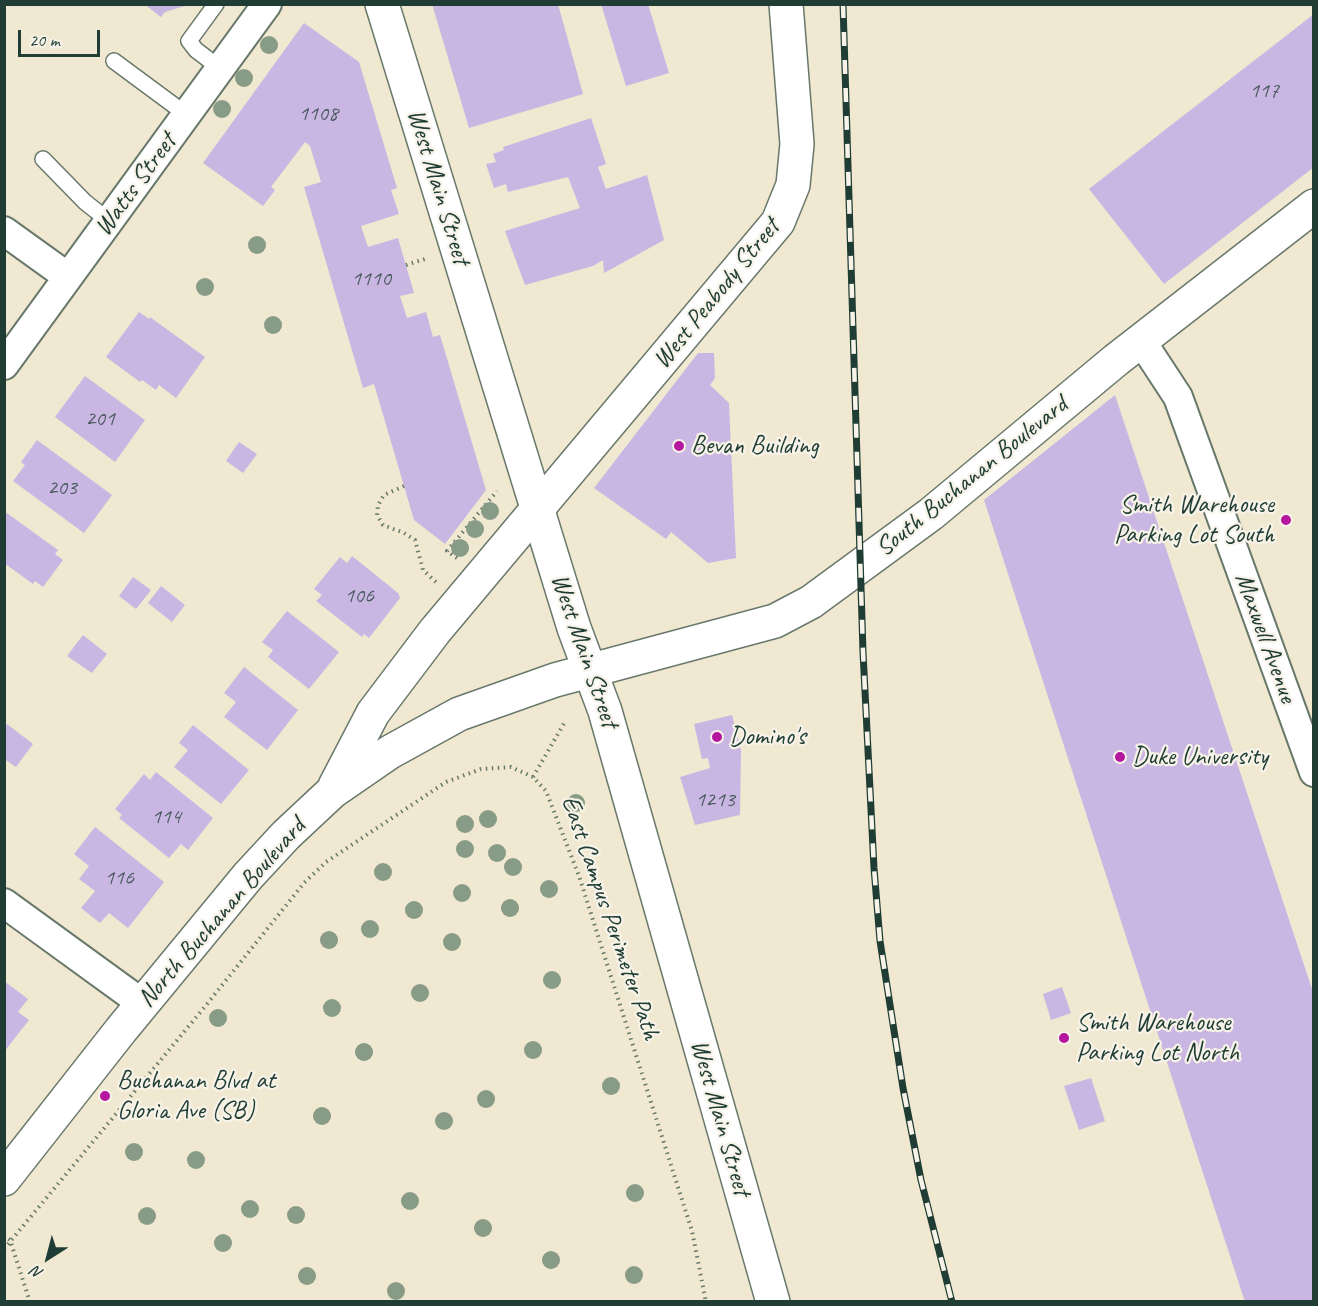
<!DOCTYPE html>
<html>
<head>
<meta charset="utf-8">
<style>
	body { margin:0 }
	#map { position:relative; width:1318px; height:1306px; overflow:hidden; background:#f0e8d0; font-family:Caveat,sans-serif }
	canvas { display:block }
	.frame { position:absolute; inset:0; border:6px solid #1f3d34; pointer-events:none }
	.north { position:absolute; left:18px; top:1228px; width:60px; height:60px; -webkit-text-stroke:4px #f7f3e8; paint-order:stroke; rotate:216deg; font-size:16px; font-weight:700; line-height:24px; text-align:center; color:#1f3d34 }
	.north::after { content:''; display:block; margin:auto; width:21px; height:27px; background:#1f3d34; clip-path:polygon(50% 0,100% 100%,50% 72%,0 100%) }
	.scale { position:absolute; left:18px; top:30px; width:82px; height:27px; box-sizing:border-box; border:3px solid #1f3d34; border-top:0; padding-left:8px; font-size:18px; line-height:21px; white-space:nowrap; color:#1f3d34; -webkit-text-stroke:4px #f7f3e8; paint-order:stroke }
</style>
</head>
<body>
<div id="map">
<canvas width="1318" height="1306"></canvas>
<div class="frame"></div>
<div class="north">N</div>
<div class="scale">20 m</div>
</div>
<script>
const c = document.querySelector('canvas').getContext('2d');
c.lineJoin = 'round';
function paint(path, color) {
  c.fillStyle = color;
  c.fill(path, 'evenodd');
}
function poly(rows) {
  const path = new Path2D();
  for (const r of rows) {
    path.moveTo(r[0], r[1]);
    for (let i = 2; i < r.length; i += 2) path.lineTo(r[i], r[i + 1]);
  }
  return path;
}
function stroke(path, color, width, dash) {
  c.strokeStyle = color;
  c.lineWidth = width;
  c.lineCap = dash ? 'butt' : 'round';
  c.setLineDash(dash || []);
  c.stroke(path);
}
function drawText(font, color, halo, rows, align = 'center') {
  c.font = font + ' Caveat,sans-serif';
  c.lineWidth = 4.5;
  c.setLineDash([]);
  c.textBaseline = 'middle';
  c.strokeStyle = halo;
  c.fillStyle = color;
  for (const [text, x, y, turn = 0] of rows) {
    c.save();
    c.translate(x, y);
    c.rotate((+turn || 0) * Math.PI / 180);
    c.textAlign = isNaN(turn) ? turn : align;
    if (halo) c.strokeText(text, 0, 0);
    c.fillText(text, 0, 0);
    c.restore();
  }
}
const building = poly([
	[144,4,188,4,188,5,165,12,161,17],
	[432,4,558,4,583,94,469,128],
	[601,4,648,4,669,73,626,86],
	[1314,14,1314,167,1164,284,1089,189],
	[304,23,359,62,397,188,391,190,399,214,361,226,368,247,398,238,414,293,400,296,407,318,426,312,433,337,440,335,486,490,445,544,414,520,374,384,363,388,304,187,321,182,310,146,305,142,271,187,275,190,263,206,203,163],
	[591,118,606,164,598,167,606,189,647,175,664,240,604,273,603,260,593,266,525,285,505,231,580,208,568,177,508,192,506,184,494,188,486,164,496,162,493,154,504,150,503,147],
	[139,312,149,319,150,317,205,357,176,398,159,385,156,390,142,380,140,382,106,357],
	[698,353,714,353,715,378,710,385,729,403,736,558,708,563,671,532,666,539,594,488],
	[85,376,145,420,115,462,55,417],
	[1115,395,1314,995,1314,1302,1245,1302,984,500],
	[37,440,112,495,84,533,13,481,25,465,21,462],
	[239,442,257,454,243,473,226,461],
	[4,511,58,550,55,554,63,560,43,587,35,581,33,584,4,563],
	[352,556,398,593,400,598,369,638,364,634,362,637,316,601,322,595,314,589,340,557,347,563],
	[133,577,151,590,136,609,119,596],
	[161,586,185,605,172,622,148,603],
	[287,611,339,652,309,689,268,657,273,650,262,642],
	[83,635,107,654,92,673,67,656],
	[244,667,298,710,267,750,224,717,236,702,224,693],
	[732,715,741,750,740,815,695,825,680,777,710,768,708,758,702,759,694,724],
	[7,724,33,744,16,767,4,759,4,728],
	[193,725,249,770,221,804,174,767,188,750,179,743],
	[156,772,213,818,188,850,181,844,169,858,119,818,122,815,115,809,144,774,150,780],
	[95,827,164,882,128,928,109,913,100,923,81,908,95,891,79,879,89,866,74,854],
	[4,981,28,999,18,1012,29,1020,4,1052],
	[1062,987,1071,1013,1051,1020,1043,994],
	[1091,1078,1105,1121,1079,1130,1064,1086]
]);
const path = poly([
	[406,265,425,259],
	[404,486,384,495,378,505,377,515,383,525,404,533,415,540,423,570,437,583],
	[457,558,447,551,497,491],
	[533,777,566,720],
	[4,1235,10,1240,30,1302],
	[4,1249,203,1009,304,883,326,862,446,782,481,769,511,767,533,777,546,791,579,876,692,1231,706,1302]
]);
const lane = poly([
	[216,4,189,41,196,50,221,69],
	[114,61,187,115],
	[43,159,85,202,109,221]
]);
const street = poly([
	[4,231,68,277],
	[1142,342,1178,397,1314,772],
	[4,365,267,4],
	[4,903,143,1004]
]);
const secondary = poly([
	[335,786,373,713,435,631,778,222,793,185,797,144,786,4],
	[4,1179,121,1030,248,876,286,835,332,792,390,752,459,714,555,680,775,621,811,602,931,514,1116,360,1314,206]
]);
const primary = poly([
	[382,4,574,628,605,711,773,1302]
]);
const rail = poly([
	[843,4,863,652,874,868,880,941,903,1088,921,1180,952,1302]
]);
const trees = [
	[269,45],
	[244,78],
	[222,109],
	[257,245],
	[205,287],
	[273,325],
	[490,511],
	[475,529],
	[460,548],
	[576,803],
	[488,819],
	[465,824],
	[465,849],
	[497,853],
	[513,867],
	[383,872],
	[549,889],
	[462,893],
	[510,908],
	[414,910],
	[370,929],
	[329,940],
	[452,942],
	[552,980],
	[420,993],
	[332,1008],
	[218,1018],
	[533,1050],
	[364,1052],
	[611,1086],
	[486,1099],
	[322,1116],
	[444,1121],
	[134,1152],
	[196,1160],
	[635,1193],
	[410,1201],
	[250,1209],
	[296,1215],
	[147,1216],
	[483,1228],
	[223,1243],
	[551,1260],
	[634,1275],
	[307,1276],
	[396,1291]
];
const markers = [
	[679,446,6,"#b5179e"],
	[1286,520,6,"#b5179e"],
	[717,737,6,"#b5179e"],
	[1120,757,6,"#b5179e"],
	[1064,1038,6,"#b5179e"],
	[105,1096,6,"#b5179e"]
];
const numberNames = [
	["117",1264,91],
	["1108",318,114],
	["1110",371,279],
	["201",100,419],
	["203",62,488],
	["106",359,596],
	["1213",715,800],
	["114",166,817],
	["116",119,878]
];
const streetNames = [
	["Watts Street",136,185,-54],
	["West Main Street",438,187,73],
	["West Peabody Street",717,294,-51],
	["South Buchanan Boulevard",972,477,-39],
	["Maxwell Avenue",1265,638,70],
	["West Main Street",584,651,71],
	["North Buchanan Boulevard",222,913,-49],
	["East Campus Perimeter Path",610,918,71],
	["West Main Street",720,1118,74]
];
const poiNames = [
	["Bevan Building",691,446],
	["Smith Warehouse",1274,505,"right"],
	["Parking Lot South",1274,535,"right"],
	["Domino's",729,737],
	["Duke University",1132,757],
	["Smith Warehouse",1076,1023],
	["Parking Lot North",1076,1053],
	["Buchanan Blvd at",117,1081],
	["Gloria Ave (SB)",117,1111]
];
paint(building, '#cab6e3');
stroke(lane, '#68796b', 18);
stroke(street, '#68796b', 32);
stroke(secondary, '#68796b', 36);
stroke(primary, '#68796b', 36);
stroke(path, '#68796b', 4, [1.5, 4.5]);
stroke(lane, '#fff', 15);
stroke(street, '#fff', 28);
stroke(secondary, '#fff', 33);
stroke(primary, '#fff', 33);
stroke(rail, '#1f3d34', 7);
stroke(rail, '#f7f3e8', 4.5, [14]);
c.fillStyle = '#889b86';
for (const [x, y] of trees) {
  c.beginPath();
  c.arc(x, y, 9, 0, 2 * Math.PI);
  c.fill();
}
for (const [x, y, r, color] of markers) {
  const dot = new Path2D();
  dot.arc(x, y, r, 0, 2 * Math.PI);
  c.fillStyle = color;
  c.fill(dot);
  stroke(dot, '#f7f3e8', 2);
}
drawText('22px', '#4a5b60', null, numberNames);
drawText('26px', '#1f3d34', '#f7f3e8', streetNames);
drawText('26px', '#1f3d34', '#f7f3e8', poiNames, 'left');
</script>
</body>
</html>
